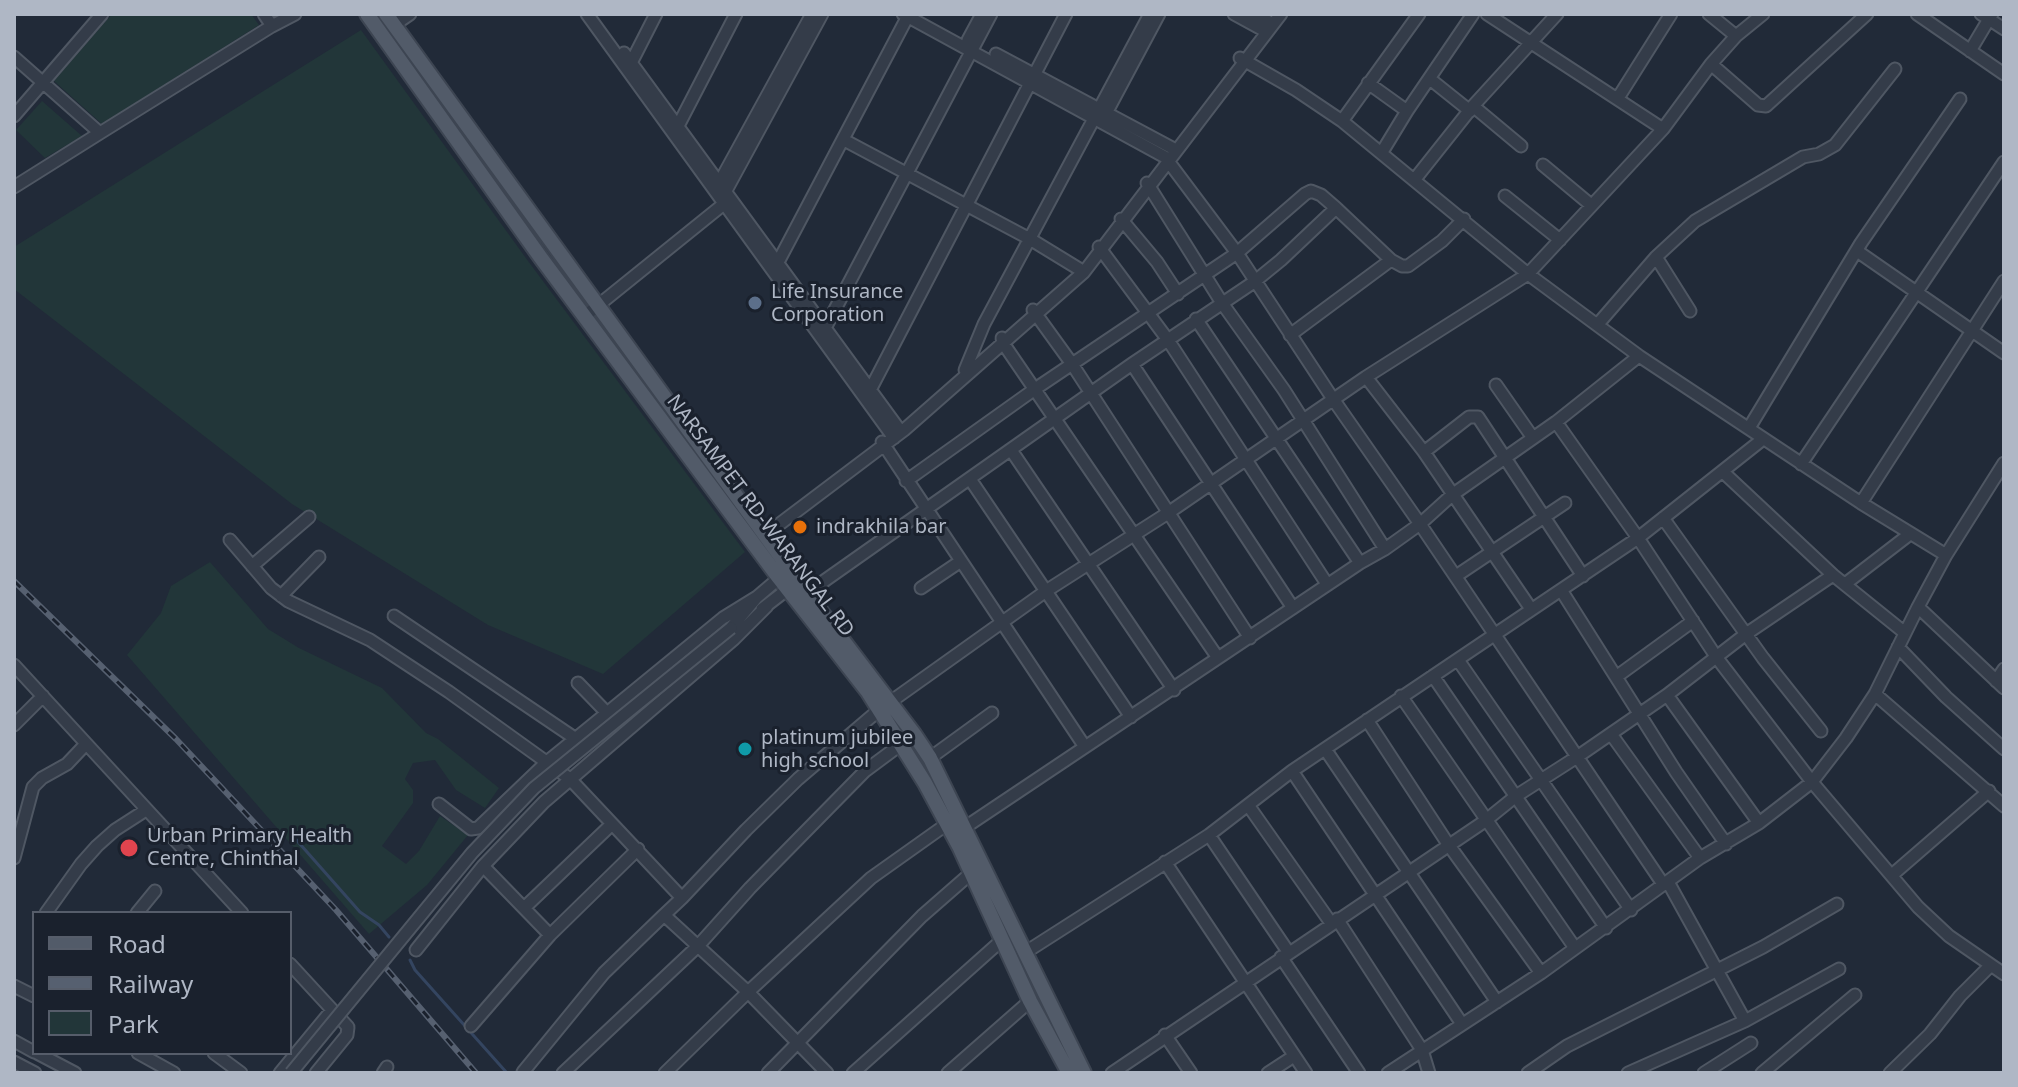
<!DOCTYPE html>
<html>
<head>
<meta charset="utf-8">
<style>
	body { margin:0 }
	#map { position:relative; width:2018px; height:1087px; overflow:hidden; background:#212a38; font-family:"Noto Sans",sans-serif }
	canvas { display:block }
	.frame { position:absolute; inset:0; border:16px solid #afb7c5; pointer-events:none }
	.legend { position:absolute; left:32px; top:911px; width:260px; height:144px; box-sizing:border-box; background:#1a212d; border:2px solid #565d6a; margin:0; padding:10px 14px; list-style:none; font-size:24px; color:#afb7c5 }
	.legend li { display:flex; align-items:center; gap:16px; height:40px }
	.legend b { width:40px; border:2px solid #565d6a }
</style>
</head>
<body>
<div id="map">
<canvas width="2018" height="1087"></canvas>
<div class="frame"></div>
<ul class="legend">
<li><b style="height:10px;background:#525b69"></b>Road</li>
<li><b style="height:10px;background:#566070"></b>Railway</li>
<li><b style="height:22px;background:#223639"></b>Park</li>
</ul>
</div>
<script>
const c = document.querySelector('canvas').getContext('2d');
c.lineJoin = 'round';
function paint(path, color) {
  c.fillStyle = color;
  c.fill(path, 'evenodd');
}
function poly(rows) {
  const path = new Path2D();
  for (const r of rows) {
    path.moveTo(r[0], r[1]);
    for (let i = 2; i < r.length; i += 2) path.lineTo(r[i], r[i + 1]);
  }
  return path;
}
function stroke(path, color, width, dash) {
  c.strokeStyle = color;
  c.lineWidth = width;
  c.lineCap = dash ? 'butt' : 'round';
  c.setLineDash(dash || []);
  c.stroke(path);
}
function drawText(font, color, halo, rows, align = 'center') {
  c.font = font + ' "Noto Sans",sans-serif';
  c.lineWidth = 6;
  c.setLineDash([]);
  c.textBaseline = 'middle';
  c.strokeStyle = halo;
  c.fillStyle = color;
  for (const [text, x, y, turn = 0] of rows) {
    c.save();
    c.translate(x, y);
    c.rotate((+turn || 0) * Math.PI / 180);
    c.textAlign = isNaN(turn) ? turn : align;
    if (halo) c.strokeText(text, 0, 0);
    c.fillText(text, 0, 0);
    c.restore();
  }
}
const green = poly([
	[112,14,251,14,259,25,102,124,54,81],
	[361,30,528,261,745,552,603,674,488,625,292,504,14,289,14,247],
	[42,101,82,136,45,158,16,130],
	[210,562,268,629,299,648,382,688,426,733,438,739,499,788,485,808,456,790,435,760,413,763,405,779,413,790,413,803,382,846,406,864,419,851,440,816,468,835,427,885,369,934,127,655,161,613,171,586]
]);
const stream = poly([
	[292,835,360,912,379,925,389,937],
	[410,960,415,970,507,1073]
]);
const minor = poly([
	[264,14,272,26,295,14],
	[587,14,894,438],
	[903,14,1165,157,1237,253,1333,399,1420,524,1663,884],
	[1234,14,1267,32],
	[1254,14,1273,24],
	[1487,14,1663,129],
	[1709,14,1736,36],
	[1917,14,2004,74],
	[1981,14,2004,29],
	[394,25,410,14],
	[968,40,982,14],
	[1970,51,1992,14],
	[624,53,901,432],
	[996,54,1176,150],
	[14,57,100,133,272,26],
	[1240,58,1296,90,1342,121,1528,274,1639,356],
	[631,63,656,14],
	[1711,64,1758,105,1766,106,1867,14],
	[1430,79,1470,111],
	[1368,83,1407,111],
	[1618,98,1671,14],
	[1473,106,1521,146],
	[14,116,102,14],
	[1103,119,1159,14],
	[1342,121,1419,14],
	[678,126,736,14],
	[844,140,1030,239,1084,272],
	[1382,152,1407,111,1473,14],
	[1543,165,1591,205],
	[1415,179,1473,106,1557,14],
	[1147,183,1222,303,1284,390,1385,549],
	[14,187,100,133],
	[717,187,812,14],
	[723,196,822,14],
	[1505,196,1560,240],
	[1121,219,1157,262,1178,294],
	[1099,247,1168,340,1327,584],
	[1857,251,2004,353],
	[1656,257,1690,311],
	[776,266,909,14],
	[1033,310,1072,364,1250,638],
	[585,316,730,199],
	[1196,319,1360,563],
	[1598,324,1656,257,1695,221,1803,157,1819,154,1835,145,1895,69],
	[823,332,991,14],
	[1290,335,1391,260],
	[1002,338,1003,343,1218,658],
	[1132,364,1293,608],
	[965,370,984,324,1150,14],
	[1366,377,1424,452,1531,609],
	[1496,385,1533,438],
	[868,394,1066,14],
	[1556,422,1638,538,1717,658,1812,782,1918,907,1949,936,2004,974],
	[1749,428,1861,243,1960,99],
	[882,442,1085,747],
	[1011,450,1174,690],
	[1424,452,1469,417,1478,417,1583,576],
	[1801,464,2004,162],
	[1723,472,1833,575,1905,633],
	[970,479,1131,717],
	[906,481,1035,389,1237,253,1305,194,1311,191,1321,195,1336,208],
	[1861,503,2004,281],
	[1663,518,1763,658,1821,731],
	[765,535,904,430,1084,272,1281,14],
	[230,540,271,588,288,601,370,640,449,692,570,779,682,898,664,915,748,992,827,1073],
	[252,566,309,517],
	[1456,576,1565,503],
	[1845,584,1910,534],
	[921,588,961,561],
	[1561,590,1676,772,1726,844],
	[807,593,1132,364,1254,282,1281,260,1336,208,1391,260,1402,266,1408,266,1442,241,1464,219],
	[281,596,319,557],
	[1918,607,2004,688],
	[762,609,793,585],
	[394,616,576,739],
	[731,628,757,597,784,574],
	[1898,647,1946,697,2004,749],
	[1458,660,1631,910],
	[14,665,242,913],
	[1433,676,1606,928],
	[1616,677,1693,621],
	[1996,681,2004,669],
	[578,683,607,713],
	[1875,694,2004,806],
	[1667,695,1759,823],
	[1401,696,1575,948],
	[1367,720,1448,844,1541,973],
	[14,725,43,696],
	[1611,734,1700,858],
	[1325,749,1497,1002],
	[930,758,992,713],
	[1292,771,1462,1024],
	[439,804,471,829,478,828,548,761,607,713,723,618,757,597],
	[1248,805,1331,923],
	[964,828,1360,563,1385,549,1420,524,1452,495,1556,422,1639,356,1861,503,1946,555],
	[1209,835,1289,953],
	[14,858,33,787,42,778,67,764,85,745],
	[1165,862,1306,1073],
	[483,866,550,935],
	[1892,875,1989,791],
	[1668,882,1745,1021],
	[682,898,746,830,798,779,879,710,1046,591,1168,513,1366,377,1528,274,1663,129,1711,64,1736,36,1763,14],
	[524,908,612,824],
	[46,913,81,864,97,846,115,830,146,810],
	[137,913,155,891],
	[1337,919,1422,1050,1429,1073],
	[416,950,483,866,544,802,734,639,767,606],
	[1026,952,1209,835,1292,771,1638,538,1763,439],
	[1281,957,1359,1073],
	[290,964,348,1027,347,1035,316,1073],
	[14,986,34,996],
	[471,1026,550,935,638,849],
	[1165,1035,1191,1073],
	[14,1041,34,1052],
	[37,1053,75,1073],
	[138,1053,174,1073],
	[214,1053,241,1073],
	[14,1062,35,1073],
	[523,1072,604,973,664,915],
	[280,1073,332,1010],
	[383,1073,387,1067],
	[563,1073,698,946,750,888,865,771,900,745],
	[665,1073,748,992,871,878,947,824],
	[768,1073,922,916,970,874],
	[853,1073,1002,940],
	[948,1073,1030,1001],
	[1112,1073,1485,821,1516,796,1577,757,1667,695,1746,634,1833,575],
	[1268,1073,1294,1056],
	[1388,1073,1541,973,1700,858,1759,823,1812,782,1846,738,1875,694,1918,607,1946,555,2004,463],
	[1528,1073,1567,1046,1763,947,1837,904],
	[1628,1073,1745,1021,1839,969],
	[1704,1073,1751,1043],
	[1762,1073,1855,995],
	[1890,1073,1930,1034,1960,996,1991,965]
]);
const major = poly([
	[367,14,541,258,779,578,868,692,925,783,960,848,1030,1001,1069,1073],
	[386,14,807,593,914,734,930,758,1084,1073]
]);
const rail = poly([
	[14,581,176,739,336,910,476,1073]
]);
const minorBridge = poly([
	[291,1073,472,853,534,788,731,628]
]);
const markers = [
	[755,303,8,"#5c6f8a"],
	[800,527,8,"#e8710a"],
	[745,749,8,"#0f9aa8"],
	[129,848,10,"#e0444e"]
];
const poiNames = [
	["Life Insurance",771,292],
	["Corporation",771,315],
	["indrakhila bar",816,527],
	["platinum jubilee",761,738],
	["high school",761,761],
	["Urban Primary Health",147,836],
	["Centre, Chinthal",147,859]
];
const streetNames = [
	["NARSAMPET RD-WARANGAL RD",760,516,53]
];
paint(green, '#223639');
stroke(stream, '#344560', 3);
stroke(minor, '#4f5763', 15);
stroke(major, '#3d4552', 18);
stroke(minor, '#343c49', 11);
stroke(major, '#525b69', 14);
stroke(rail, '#566070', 6);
stroke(rail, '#1a212d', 3, [9]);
stroke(minorBridge, '#4f5763', 15, []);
stroke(minorBridge, '#343c49', 11);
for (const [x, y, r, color] of markers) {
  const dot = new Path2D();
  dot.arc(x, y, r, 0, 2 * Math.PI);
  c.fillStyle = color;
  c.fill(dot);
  stroke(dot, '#1a212d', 3);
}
drawText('20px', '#afb7c5', '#1a212d', poiNames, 'left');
drawText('20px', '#afb7c5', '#1a212d', streetNames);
</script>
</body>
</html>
